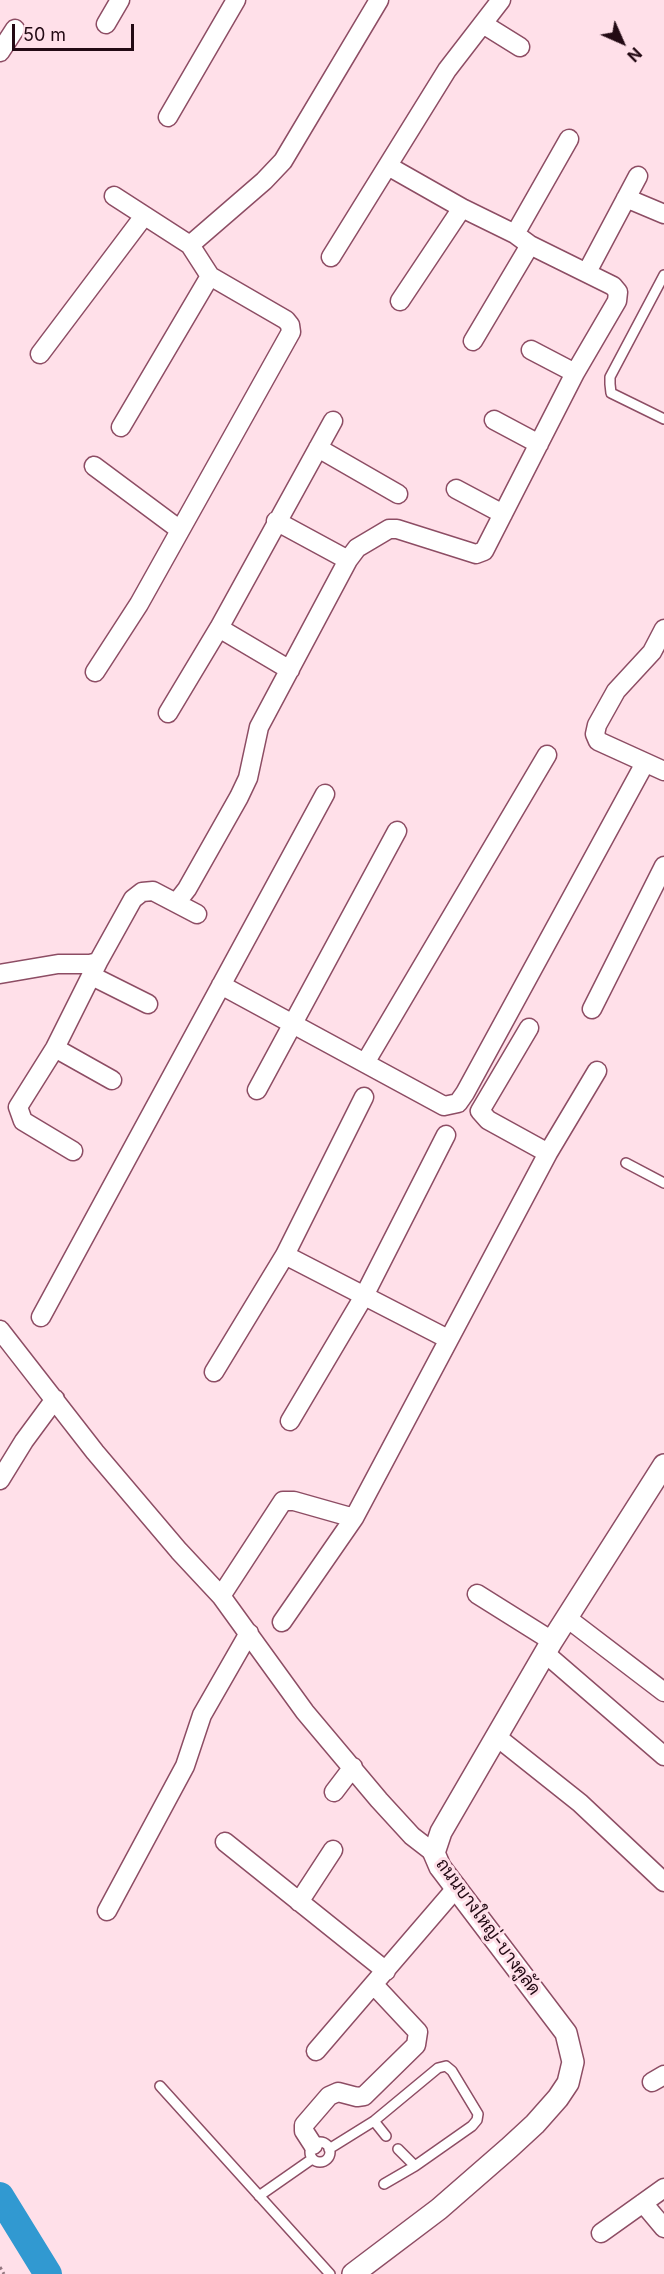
<!DOCTYPE html>
<html>
<head>
<meta charset="utf-8">
<style>
	body { margin:0 }
	#map { position:relative; width:664px; height:2274px; overflow:hidden; background:#ffe0e9; font-family:Inter,sans-serif }
	canvas { display:block }
	.north { position:absolute; left:592px; top:12px; width:60px; height:60px; -webkit-text-stroke:4px #ffe0e9; paint-order:stroke; rotate:135deg; font-size:16px; font-weight:700; line-height:24px; text-align:center; color:#230a14 }
	.north::after { content:''; display:block; margin:auto; width:21px; height:27px; background:#230a14; clip-path:polygon(50% 0,100% 100%,50% 72%,0 100%) }
	.scale { position:absolute; left:12px; top:24px; width:122px; height:27px; box-sizing:border-box; border:3px solid #230a14; border-top:0; padding-left:8px; font-size:18px; line-height:21px; white-space:nowrap; color:#230a14; -webkit-text-stroke:4px #ffe0e9; paint-order:stroke }
</style>
</head>
<body>
<div id="map">
<canvas width="664" height="2274"></canvas>
<div class="north">N</div>
<div class="scale">50 m</div>
</div>
<script>
const c = document.querySelector('canvas').getContext('2d');
c.lineJoin = 'round';
function poly(rows) {
  const path = new Path2D();
  for (const r of rows) {
    if (r.length === 3) {
      path.moveTo(r[0] + r[2], r[1]);
      path.arc(r[0], r[1], r[2], 0, 2 * Math.PI);
      continue;
    }
    path.moveTo(r[0], r[1]);
    for (let i = 2; i < r.length; i += 2) path.lineTo(r[i], r[i + 1]);
  }
  return path;
}
function stroke(path, color, width, dash) {
  c.strokeStyle = color;
  c.lineWidth = width;
  c.lineCap = dash ? 'butt' : 'round';
  c.setLineDash(dash || []);
  c.stroke(path);
}
function drawText(font, color, halo, rows, align = 'center') {
  c.font = font + ' Inter,Sarabun,sans-serif';
  c.lineWidth = 6;
  c.setLineDash([]);
  c.textBaseline = 'middle';
  c.strokeStyle = halo;
  c.fillStyle = color;
  for (const [text, x, y, turn = 0] of rows) {
    c.save();
    c.translate(x, y);
    c.rotate((+turn || 0) * Math.PI / 180);
    c.textAlign = isNaN(turn) ? turn : align;
    if (halo) c.strokeText(text, 0, 0);
    c.fillText(text, 0, 0);
    c.restore();
  }
}
const river = poly([
	[0,2196,48,2274]
]);
const path = poly([
	[0,2267,4,2274]
]);
const service = poly([
	[664,275,610,377,610,384,611,393,664,419],
	[626,1163,664,1183],
	[160,2086,330,2274],
	[374,2121,386,2136],
	[320,2152,10],
	[329,2149,374,2121,438,2068,446,2066,452,2071,478,2114,477,2120,472,2126,415,2166,398,2149],
	[384,2184,415,2166],
	[259,2196,312,2159]
]);
const minor = poly([
	[106,24,120,0],
	[483,24,520,47],
	[0,52,15,29],
	[168,117,236,0],
	[626,198,664,214],
	[515,234,569,139],
	[190,245,264,181,283,161,379,0],
	[331,257,447,70,501,0],
	[587,272,638,176],
	[400,301,462,208],
	[473,341,530,245],
	[531,350,575,373],
	[40,354,144,216],
	[494,420,539,444],
	[121,427,210,276],
	[318,448,398,494],
	[94,466,180,530],
	[456,489,503,514],
	[276,521,348,560],
	[219,628,290,670],
	[664,629,652,652,616,691,597,725,595,734,598,741,664,771],
	[95,672,139,604,291,332,290,325,286,320,210,276,190,245,114,196],
	[168,713,219,628,333,421],
	[176,903,187,889,239,797,248,778,259,727,348,560,357,548,389,529,397,529,476,554,484,551,575,373,617,301,618,292,613,286,530,245,515,234,462,208,388,166],
	[0,974,58,964,90,964,98,962,133,899,142,892,153,891,197,914],
	[92,976,148,1004],
	[221,985,444,1106,458,1103,465,1093,645,763],
	[592,1009,664,866],
	[529,1028,480,1111,488,1120,548,1153],
	[55,1048,112,1080],
	[365,1063,547,755],
	[257,1090,397,831],
	[73,1151,23,1121,18,1107,55,1048,98,962],
	[285,1255,448,1339],
	[41,1317,325,794],
	[0,1330,95,1452,179,1551,221,1596,305,1712,379,1800,412,1836,434,1853],
	[214,1372,285,1255,364,1097],
	[290,1421,364,1296,446,1135],
	[0,1480,24,1441,55,1399],
	[477,1594,552,1641],
	[221,1596,283,1501,294,1501,354,1518,548,1153,597,1071],
	[567,1618,664,1692],
	[282,1622,354,1518],
	[546,1654,664,1756],
	[497,1737,580,1803,664,1882],
	[334,1792,353,1767],
	[225,1842,386,1971],
	[299,1902,333,1850],
	[107,1911,185,1766,202,1715,249,1633],
	[316,2051,457,1887],
	[652,2082,664,2075],
	[313,2145,304,2131,304,2125,329,2096,338,2092,357,2097,364,2096,416,2045,418,2032,374,1985],
	[643,2203,664,2228],
	[601,2233,664,2188]
]);
const tertiary = poly([
	[353,2274,439,2209,509,2148,535,2124,558,2098,568,2083,573,2062,566,2033,440,1867,434,1853,441,1832,552,1641,664,1465]
]);
const streetNames = [
	["ถนนบางใหญ่-บางคูลัด",488,1927,54]
];
stroke(river, '#3199d1', 28);
stroke(service, '#8d4d64', 12);
stroke(minor, '#8d4d64', 21);
stroke(tertiary, '#8d4d64', 24);
stroke(path, '#937780', 3, [3, 3]);
stroke(service, '#fff', 9);
stroke(minor, '#fff', 18);
stroke(tertiary, '#fff', 21);
drawText('18px', '#230a14', '#ffe0e9', streetNames);
</script>
</body>
</html>
